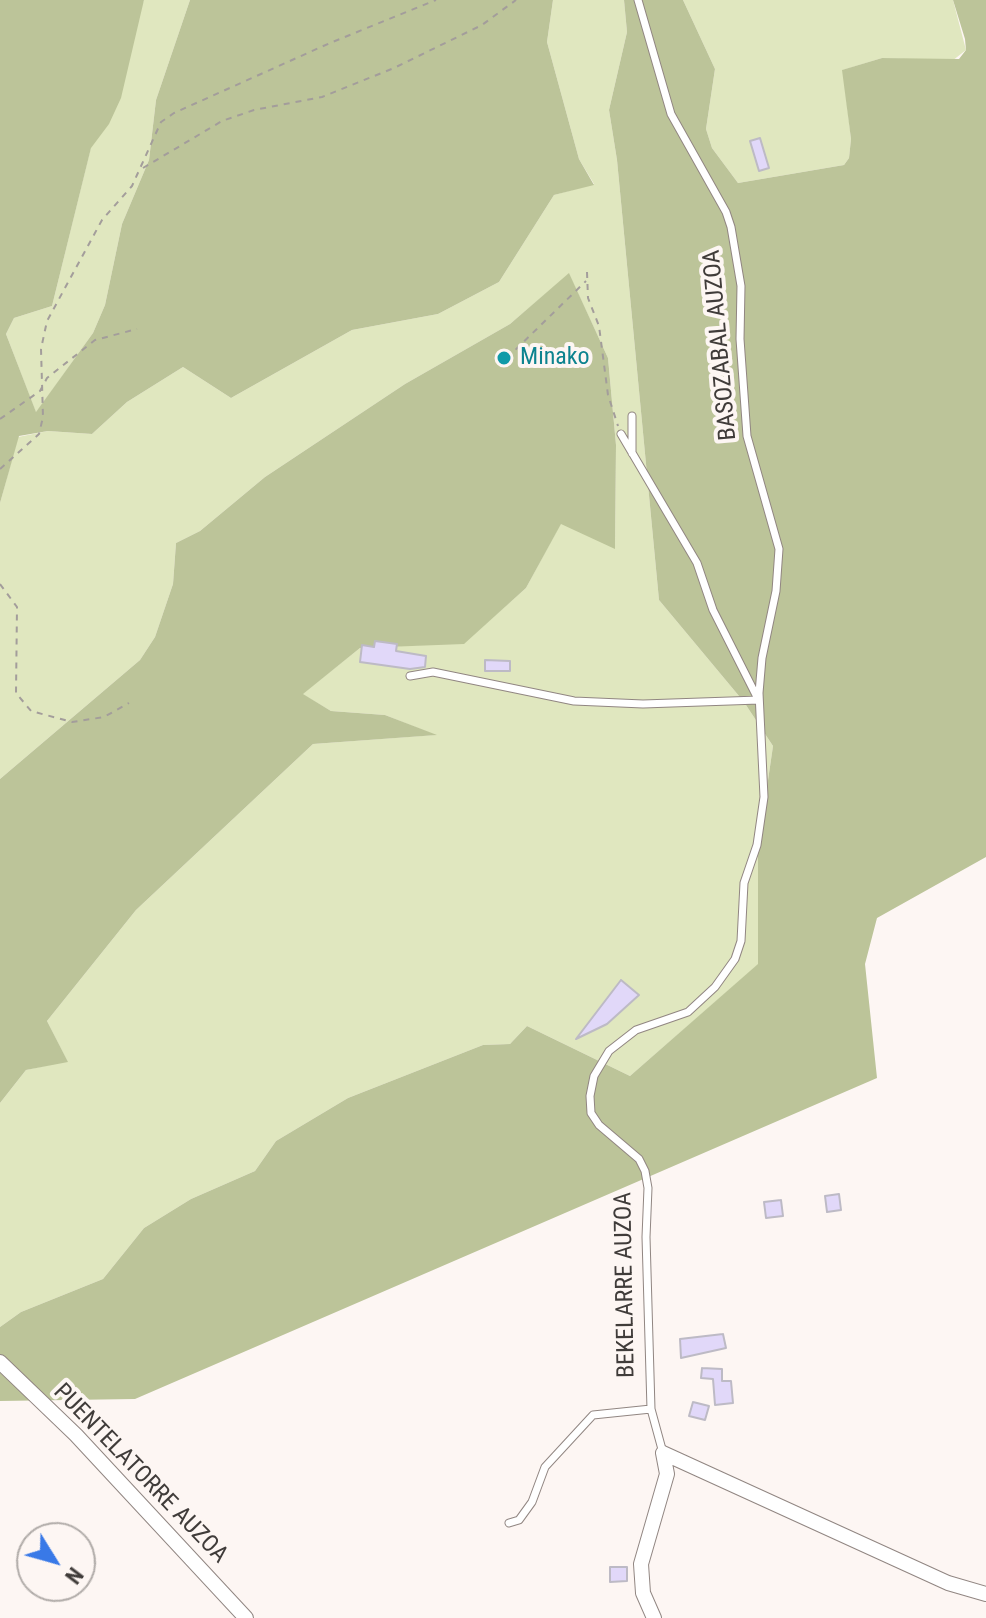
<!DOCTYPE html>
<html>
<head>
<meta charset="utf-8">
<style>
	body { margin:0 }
	#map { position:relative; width:986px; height:1618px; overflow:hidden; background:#fdf6f3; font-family:"Roboto Condensed",sans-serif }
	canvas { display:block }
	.north { position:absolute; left:16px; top:1522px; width:80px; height:80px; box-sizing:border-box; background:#fdf6f3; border:2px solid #b1aca9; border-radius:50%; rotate:127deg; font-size:22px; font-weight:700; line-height:32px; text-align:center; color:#403c3a }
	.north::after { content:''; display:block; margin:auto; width:28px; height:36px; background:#3979e7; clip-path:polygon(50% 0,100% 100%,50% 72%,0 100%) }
</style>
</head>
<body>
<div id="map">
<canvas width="986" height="1618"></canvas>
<div class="north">N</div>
</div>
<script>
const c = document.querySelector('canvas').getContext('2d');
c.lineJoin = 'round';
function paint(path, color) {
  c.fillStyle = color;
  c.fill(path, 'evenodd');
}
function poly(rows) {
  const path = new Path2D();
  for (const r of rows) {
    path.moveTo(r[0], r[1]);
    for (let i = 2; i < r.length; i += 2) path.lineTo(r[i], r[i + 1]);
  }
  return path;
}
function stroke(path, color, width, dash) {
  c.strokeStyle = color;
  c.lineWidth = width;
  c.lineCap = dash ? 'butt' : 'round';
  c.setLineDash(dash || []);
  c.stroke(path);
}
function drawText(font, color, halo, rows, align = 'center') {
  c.font = font + ' "Roboto Condensed",sans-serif';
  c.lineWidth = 8;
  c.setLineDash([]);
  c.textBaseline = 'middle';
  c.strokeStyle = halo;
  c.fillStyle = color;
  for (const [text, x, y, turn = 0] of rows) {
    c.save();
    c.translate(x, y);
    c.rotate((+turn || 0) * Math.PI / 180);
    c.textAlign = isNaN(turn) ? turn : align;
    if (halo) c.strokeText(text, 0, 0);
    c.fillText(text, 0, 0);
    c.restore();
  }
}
const green = poly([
	[144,0,190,0,156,100,149,160,122,224,105,305,93,333,36,413,6,334,14,318,52,306,91,147],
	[553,0,624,0,627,32,609,110,617,160,659,600,744,702,773,746,758,849,759,964,630,1076,527,1026,510,1044,483,1045,348,1098,276,1141,255,1171,191,1199,144,1228,103,1279,21,1312,0,1327,0,1103,26,1070,67,1061,47,1021,136,910,313,744,435,735,385,715,331,711,302,694,360,648,464,643,526,588,561,523,615,548,616,445,608,358,569,274,510,324,405,384,265,477,200,531,176,543,173,584,155,637,140,660,0,779,0,503,18,437,48,431,92,434,127,402,183,367,231,398,352,330,438,314,499,282,554,195,594,184,579,159,547,42],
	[683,0,953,0,966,50,952,61,882,58,843,70,851,139,849,158,844,165,738,183,712,148,706,129,715,69]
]);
const forest = poly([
	[0,0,144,0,121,98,109,124,91,148,52,306,14,318,6,334,36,412,93,333,105,305,122,224,149,160,156,100,190,0,553,0,547,42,579,159,594,185,554,195,499,282,438,314,352,330,231,398,183,367,127,402,92,434,48,431,19,436,0,503],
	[624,0,683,0,715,69,706,129,712,148,738,183,844,165,849,158,851,139,842,70,882,58,959,59,966,50,965,39,953,0,986,0,986,857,877,918,865,964,877,1078,135,1399,0,1401,0,1327,21,1312,103,1279,144,1228,191,1199,255,1171,276,1141,348,1098,483,1045,510,1044,527,1026,630,1076,758,964,758,849,773,746,744,702,659,600,617,160,609,110,627,32],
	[569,273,608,358,616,445,615,549,561,524,526,588,464,644,360,648,303,694,331,711,385,715,437,735,313,744,136,910,47,1021,68,1062,26,1070,0,1103,0,779,140,660,155,637,173,584,176,543,200,531,265,477,405,384,510,324]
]);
const building = poly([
	[760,138,769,168,759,171,750,141,760,138],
	[375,641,397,644,396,651,426,656,425,667,410,669,360,662,362,645,374,647,375,641],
	[485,660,510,661,510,671,485,671,485,660],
	[621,980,639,995,607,1024,576,1039,621,980],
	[839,1194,841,1210,827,1212,825,1196,839,1194],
	[781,1200,783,1216,766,1218,764,1202,781,1200],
	[723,1334,726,1348,681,1358,680,1339,723,1334],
	[702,1368,722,1369,722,1381,731,1381,733,1403,715,1405,713,1379,701,1378,702,1368],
	[693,1402,709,1406,705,1420,689,1416,693,1402],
	[610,1567,627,1567,627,1581,610,1582,610,1567]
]);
const path = poly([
	[143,168,222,121,254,110,322,97,394,68,482,25,516,0],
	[587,272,588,298,599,326,608,395,618,426],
	[507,358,586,281],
	[0,419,40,391,47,378,95,340,137,329],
	[0,469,39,434,43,417,41,349,47,321,102,220,132,186,161,122,174,113,330,43,436,0],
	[0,584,17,607,16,693,31,711,72,722,104,717,129,703]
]);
const service = poly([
	[638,0,671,114,726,212,731,227,741,286,740,339,747,436,779,549,776,591,762,658,759,693,764,797,757,845,744,883,741,941,735,959,715,987,688,1012,636,1030,609,1051,594,1076,590,1096,591,1113,599,1125,639,1159,645,1171,648,1188,646,1237,651,1409,663,1453],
	[621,434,697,563,713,610,758,699],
	[632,453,632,416],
	[410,676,433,672,574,701,643,704,759,700],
	[509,1523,519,1520,532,1502,545,1467,593,1415,651,1409]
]);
const minor = poly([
	[0,1362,76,1435,246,1618],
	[663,1453,948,1583,986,1594],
	[654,1618,643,1593,641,1564,667,1474,663,1453]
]);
const markers = [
	[504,358,8,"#0f9aa8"]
];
const streetNames = [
	["BASOZABAL AUZOA",721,345,-95],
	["BEKELARRE AUZOA",626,1285,-91],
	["PUENTELATORRE AUZOA",140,1474,46]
];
const cultureNames = [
	["Minako",520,358]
];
paint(green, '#e0e7bf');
paint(forest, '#bcc499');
paint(building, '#e1d8f9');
stroke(building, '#bdbac5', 2);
stroke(service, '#918682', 9);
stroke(minor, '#918682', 16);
stroke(path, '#a39d9b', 2, [6, 6]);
stroke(service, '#fff', 7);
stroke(minor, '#fff', 14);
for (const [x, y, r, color] of markers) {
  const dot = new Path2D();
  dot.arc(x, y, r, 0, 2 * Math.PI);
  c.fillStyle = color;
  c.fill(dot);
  stroke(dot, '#fdf6f3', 3);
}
drawText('24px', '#403c3a', '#fdf6f3', streetNames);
drawText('24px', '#0d838f', '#fdf6f3', cultureNames, 'left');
</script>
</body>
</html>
